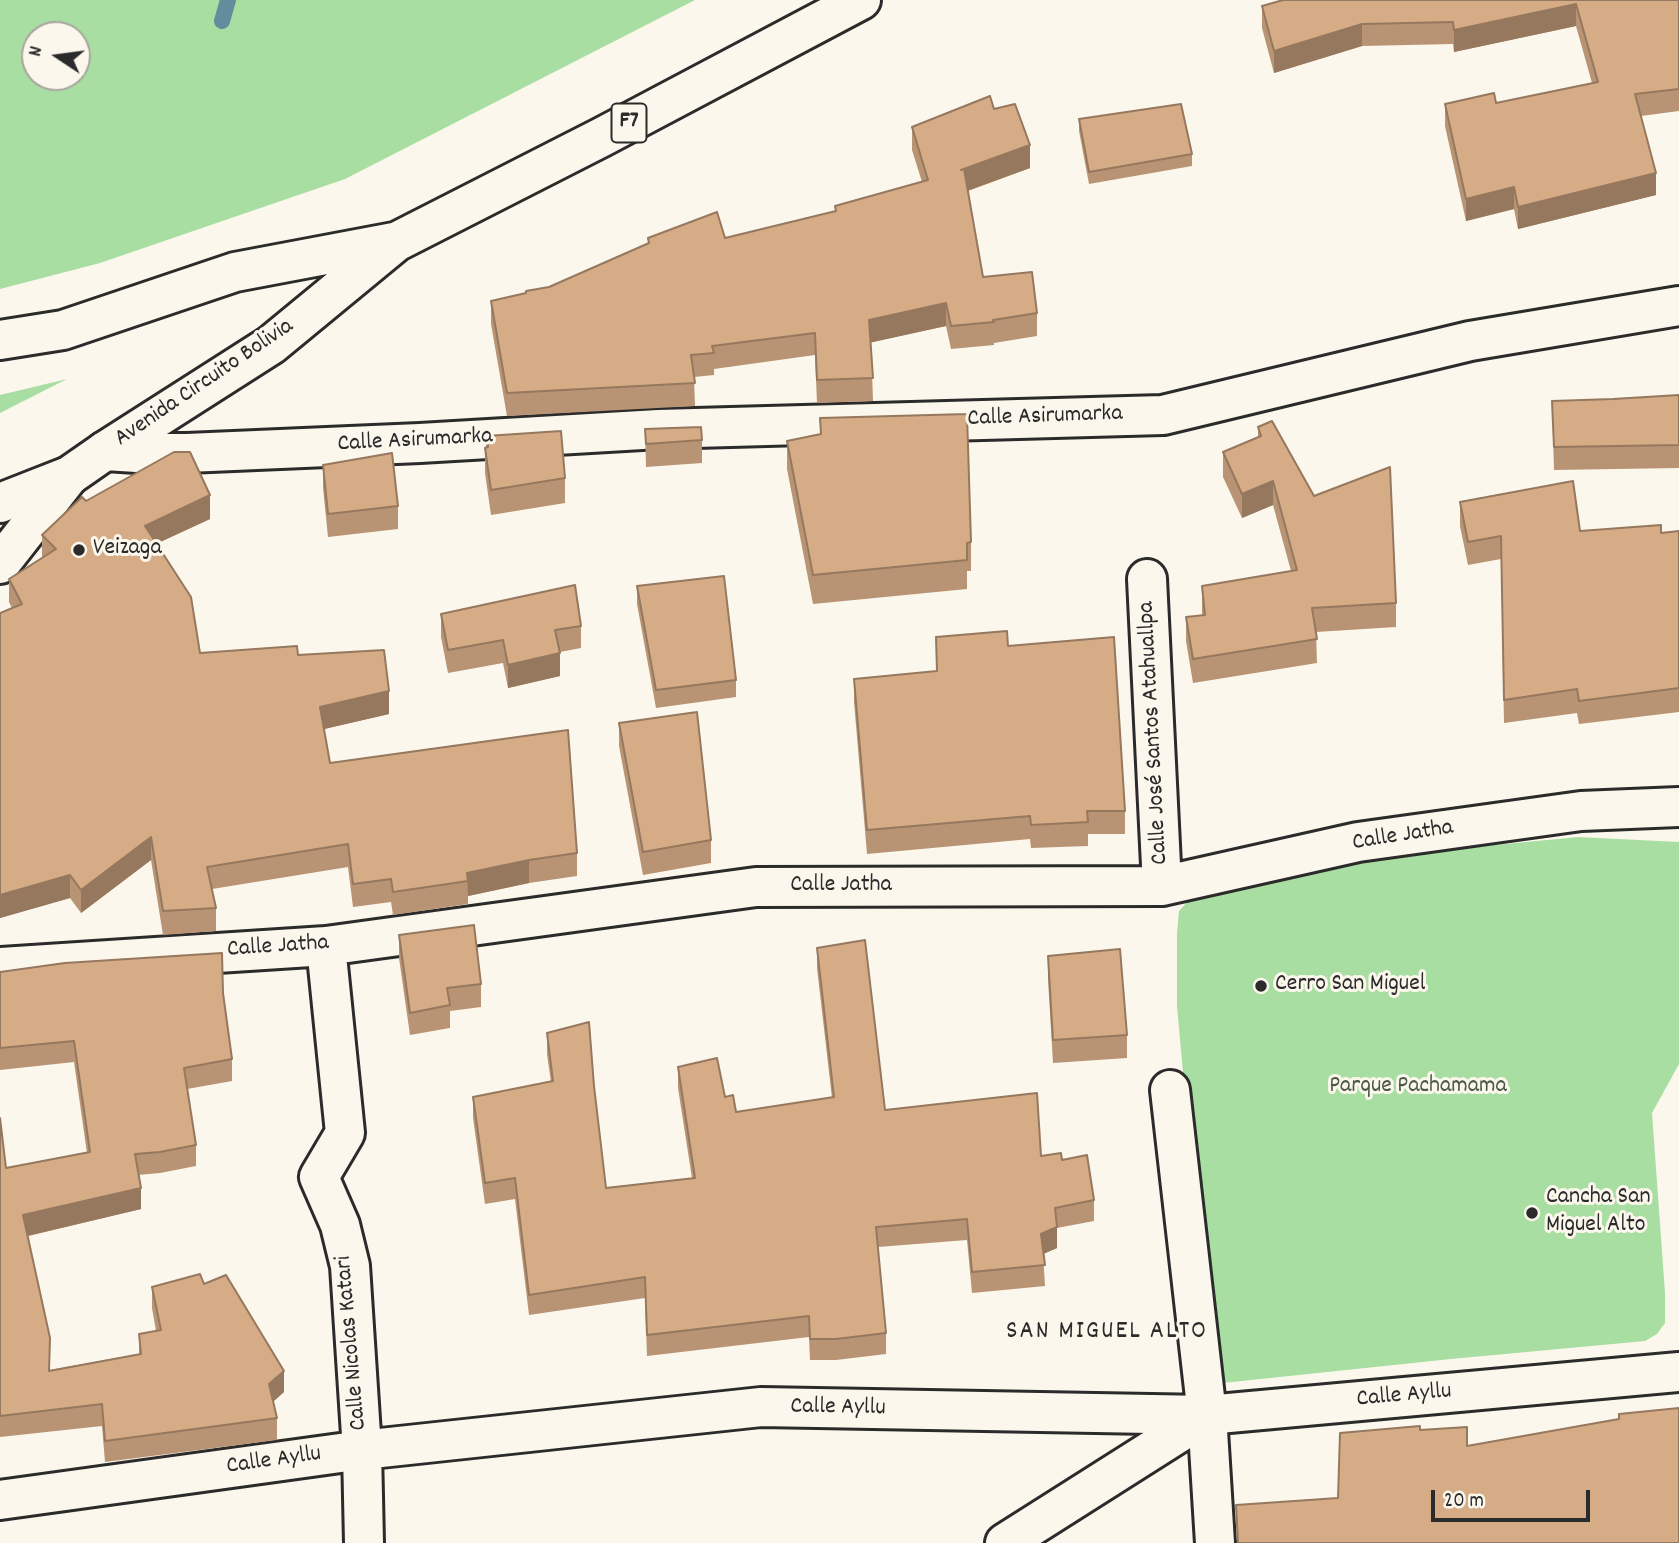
<!DOCTYPE html>
<html>
<head>
<meta charset="utf-8">
<style>
	body { margin:0 }
	#map { position:relative; width:1679px; height:1543px; overflow:hidden; background:#fbf7ec; font-family:Dekko,sans-serif }
	canvas { display:block }
	.north { position:absolute; left:21px; top:21px; width:70px; height:70px; box-sizing:border-box; background:#fbf7ec; border:2px solid #a8a59f; border-radius:50%; rotate:283deg; font-size:19px; font-weight:700; line-height:28px; text-align:center; color:#2b2b2b }
	.north::after { content:''; display:block; margin:auto; width:24px; height:32px; background:#2b2b2b; clip-path:polygon(50% 0,100% 100%,50% 72%,0 100%) }
	.scale { position:absolute; left:1431px; top:1490px; width:159px; height:32px; box-sizing:border-box; border:4px solid #2b2b2b; border-top:0; padding-left:9px; font-size:21px; line-height:24px; white-space:nowrap; color:#2b2b2b; -webkit-text-stroke:5px #fbf7ec; paint-order:stroke }
</style>
</head>
<body>
<div id="map">
<canvas width="1679" height="1543"></canvas>
<div class="north">N</div>
<div class="scale">20 m</div>
</div>
<script>
const c = document.querySelector('canvas').getContext('2d');
c.lineJoin = 'round';
function paint(path, color) {
  c.fillStyle = color;
  c.fill(path, 'evenodd');
}
function poly(rows) {
  const path = new Path2D();
  for (const r of rows) {
    path.moveTo(r[0], r[1]);
    for (let i = 2; i < r.length; i += 2) path.lineTo(r[i], r[i + 1]);
  }
  return path;
}
function stroke(path, color, width, dash) {
  c.strokeStyle = color;
  c.lineWidth = width;
  c.lineCap = dash ? 'butt' : 'round';
  c.setLineDash(dash || []);
  c.stroke(path);
}
function drawText(font, color, halo, rows, align = 'center') {
  c.font = font + ' Dekko,sans-serif';
  c.lineWidth = 6;
  c.setLineDash([]);
  c.textBaseline = 'middle';
  c.strokeStyle = halo;
  c.fillStyle = color;
  for (const [text, x, y, turn = 0] of rows) {
    c.save();
    c.translate(x, y);
    c.rotate((+turn || 0) * Math.PI / 180);
    c.textAlign = isNaN(turn) ? turn : align;
    if (halo) c.strokeText(text, 0, 0);
    c.fillText(text, 0, 0);
    c.restore();
  }
}
const green = poly([
	[0,0,695,0,345,179,100,263,0,289],
	[35,35,77,35,77,77,35,77],
	[67,379,0,413,0,395],
	[1578,837,1679,842,1679,1064,1652,1113,1665,1293,1665,1323,1657,1334,1645,1341,1451,1359,1213,1384,1193,1183,1177,1006,1177,933,1179,911,1188,901,1201,894,1382,856]
]);
const stream = poly([
	[222,21,228,0]
]);
const street = poly([
	[0,564,69,476],
	[1147,579,1162,886],
	[326,946,345,1133,319,1177,340,1225,350,1266,362,1450,364,1543],
	[0,967,326,946,756,887,1162,886,1358,842,1581,811,1679,807],
	[1170,1090,1207,1415,1215,1543],
	[0,1500,362,1450,761,1407,1207,1415]
]);
const secondary = poly([
	[105,451,137,453,187,453,420,443,659,429,1163,415,1470,341,1679,306],
	[1005,1543,1207,1415,1679,1372]
]);
const highway = poly([
	[0,340,63,330,235,272,394,242],
	[0,503,69,476,105,451,271,345,396,242,602,137,861,0]
]);
const wall = poly([
	[1679,0,1679,111,1641,116,1656,195,1518,229,1514,209,1466,221,1445,126,1445,104,1496,103,1592,83,1576,26,1454,52,1453,44,1362,46,1274,73,1262,28,1262,6],
	[994,109,1030,168,968,191,983,277,1037,313,1037,336,994,343,994,345,951,349,946,326,871,342,873,401,817,403,815,355,714,369,714,375,694,377,695,406,507,416,491,324,491,301,526,293,549,287,648,244,648,238,725,238,835,211,835,206,922,182,912,150,912,127],
	[1079,119,1192,154,1192,166,1089,184,1079,131],
	[1679,395,1679,468,1554,470,1552,401,1613,399],
	[820,418,971,542,971,571,967,571,967,589,813,604,787,469,787,441,820,434],
	[1258,427,1314,496,1396,603,1396,627,1316,632,1317,663,1193,683,1186,641,1186,617,1202,615,1202,586,1291,571,1273,505,1242,518,1223,477,1223,452,1258,437],
	[645,429,702,440,702,463,646,467],
	[486,436,565,478,565,503,491,515,485,473,485,448,486,447],
	[323,465,398,506,398,529,328,537,323,488],
	[86,501,210,519,156,544,200,653,298,655,389,714,324,729,330,763,577,853,577,876,529,883,468,896,468,904,393,915,391,902,353,907,348,867,212,889,216,908,216,931,163,935,151,860,81,913,70,898,0,918,0,613,12,608,9,602,9,579,42,558,42,535],
	[1460,502,1580,531,1661,533,1679,531,1679,712,1579,724,1577,713,1504,723,1501,559,1468,565,1460,526],
	[637,586,736,680,736,697,656,708,637,604],
	[441,614,581,626,581,648,560,652,560,676,508,688,503,663,448,673,441,637],
	[936,637,1008,646,1125,811,1125,834,1088,834,1088,846,1031,848,1030,839,867,854,854,702,854,679,936,671],
	[619,723,711,840,711,863,643,875,619,746],
	[399,935,481,984,481,1007,450,1011,450,1028,410,1035,399,958],
	[817,948,885,1110,1041,1156,1062,1160,1094,1200,1094,1221,1057,1228,1057,1248,1043,1254,1045,1286,972,1293,967,1240,878,1247,886,1333,886,1354,836,1360,810,1360,809,1337,647,1356,645,1298,529,1315,515,1199,485,1204,473,1118,473,1097,551,1082,547,1054,547,1033,594,1086,606,1188,692,1178,678,1088,678,1067,725,1097,736,1112,832,1098,817,968],
	[1048,956,1127,1035,1127,1058,1053,1063,1048,979],
	[0,972,223,993,232,1059,232,1081,187,1089,196,1145,196,1166,160,1173,138,1175,141,1209,28,1236,50,1370,139,1354,139,1334,156,1331,152,1308,152,1287,204,1284,284,1392,273,1402,277,1418,277,1440,105,1462,102,1426,0,1437,0,1118,6,1168,87,1153,74,1062,0,1070],
	[1420,1430,1467,1446,1679,1543,1237,1543,1236,1505,1338,1498]
]);
const shadedWall = poly([
	[1576,4,1576,26,1454,52,1454,30],
	[1362,24,1362,46,1274,73,1274,51],
	[1030,145,1030,168,961,193,961,170],
	[1656,173,1656,195,1518,229,1518,207],
	[1514,187,1514,209,1466,221,1466,199],
	[946,303,946,326,869,343,869,320],
	[1273,481,1273,505,1242,518,1242,494],
	[210,495,210,519,145,549,145,526],
	[560,653,560,676,508,688,508,665],
	[389,691,389,714,320,730,320,707],
	[151,837,151,860,81,913,81,890],
	[529,860,529,883,468,896,467,873],
	[70,875,70,898,0,918,0,895],
	[141,1188,141,1209,23,1237,23,1215],
	[1057,1227,1057,1248,1041,1255,1041,1234],
	[284,1371,284,1392,269,1405,269,1384]
]);
const building = poly([
	[1283,0,1679,0,1679,89,1635,94,1656,173,1518,207,1514,187,1466,199,1445,104,1494,93,1496,103,1598,82,1576,4,1454,30,1453,22,1362,24,1274,51,1262,6,1283,0],
	[990,96,994,109,1015,104,1030,145,961,170,964,169,983,277,1032,272,1037,313,993,320,994,322,951,326,946,303,869,320,873,378,817,380,815,333,712,346,714,353,691,355,695,383,507,393,491,301,526,293,526,291,549,287,649,243,648,238,717,212,725,238,836,211,835,206,928,180,912,127,990,96],
	[1181,104,1192,154,1089,172,1079,119,1181,104],
	[1679,395,1679,445,1554,447,1552,401,1613,399,1679,395],
	[967,414,971,542,967,543,967,560,813,575,787,441,821,434,820,418,967,414],
	[1272,421,1314,496,1390,467,1396,603,1312,608,1317,639,1193,659,1186,617,1205,615,1202,586,1297,570,1273,481,1242,494,1223,452,1261,436,1258,427,1272,421],
	[701,427,702,440,646,444,645,429,701,427],
	[561,431,565,478,491,490,485,448,488,447,486,436,561,431],
	[174,452,190,452,210,495,145,526,191,597,200,653,297,646,298,655,384,650,389,691,320,707,330,763,568,730,577,853,529,860,467,873,468,881,393,892,391,879,353,884,348,844,207,867,216,908,163,911,151,837,81,890,70,875,0,895,0,613,22,604,9,579,56,549,42,535,82,497,86,501,174,452],
	[392,453,398,506,328,514,323,465,392,453],
	[1573,481,1580,531,1661,525,1661,533,1679,531,1679,688,1579,701,1577,689,1504,700,1501,536,1468,542,1460,502,1573,481],
	[724,576,736,680,656,690,637,586,724,576],
	[575,585,581,626,555,630,560,653,508,665,503,640,448,650,441,614,575,585],
	[1007,631,1008,646,1114,637,1125,811,1087,811,1088,822,1031,825,1030,816,867,830,854,679,937,671,936,637,1007,631],
	[697,712,711,840,643,852,619,723,697,712],
	[474,925,481,984,447,988,450,1005,410,1013,399,935,474,925],
	[865,940,885,1110,1037,1093,1041,1156,1061,1153,1062,1160,1087,1155,1094,1200,1055,1208,1057,1227,1041,1234,1045,1265,972,1272,967,1219,876,1227,886,1333,836,1339,810,1339,809,1316,647,1335,645,1277,529,1295,515,1178,485,1183,473,1097,553,1081,547,1033,589,1022,594,1086,606,1188,695,1178,678,1067,717,1058,725,1097,733,1095,736,1112,834,1097,817,948,865,940],
	[1120,949,1127,1035,1053,1040,1048,956,1120,949],
	[222,953,223,993,232,1059,184,1068,196,1145,160,1152,135,1154,141,1188,23,1215,50,1338,49,1371,141,1354,139,1334,161,1330,152,1287,200,1274,204,1284,226,1275,284,1371,269,1384,277,1418,105,1441,102,1404,0,1416,0,1118,6,1168,90,1152,74,1041,0,1048,0,972,65,963,222,953],
	[1679,1408,1679,1543,1238,1543,1236,1505,1338,1498,1340,1433,1420,1426,1420,1430,1467,1427,1467,1446,1619,1419,1619,1414,1679,1408]
]);
const markers = [
	[79,550,7,"#2b2b2b"],
	[1261,986,7,"#2b2b2b"],
	[1532,1213,7,"#2b2b2b"]
];
const shields = [
	[629,123,35]
];
const shieldNames = [
	["F7",629,123]
];
const streetNames = [
	["Avenida Circuito Bolivia",205,384,-34],
	["Calle Asirumarka",1045,418,-2],
	["Calle Asirumarka",415,442,-3],
	["Calle José Santos Atahuallpa",1155,733,-93],
	["Calle Jatha",1403,837,-9],
	["Calle Jatha",841,887],
	["Calle Jatha",278,948,-4],
	["Calle Nicolas Katari",353,1343,-95],
	["Calle Ayllu",1404,1397,-5],
	["Calle Ayllu",838,1409,1],
	["Calle Ayllu",274,1462,-8]
];
const poiNames = [
	["Veizaga",93,550],
	["Cerro San Miguel",1275,986],
	["Cancha San",1546,1199],
	["Miguel Alto",1546,1227]
];
const parkNames = [
	["Parque Pachamama",1418,1088]
];
const neighbourhoodNames = [
	["SAN MIGUEL ALTO",1107,1333]
];
paint(green, '#a8dea1');
stroke(stream, '#638c9d', 16);
stroke(street, '#2b2b2b', 44);
stroke(secondary, '#2b2b2b', 44);
stroke(highway, '#2b2b2b', 44);
stroke(street, '#fbf7ec', 38);
stroke(secondary, '#fbf7ec', 38);
stroke(highway, '#fbf7ec', 38);
paint(wall, '#b89474');
paint(shadedWall, '#96785e');
paint(building, '#d6ac87');
stroke(building, '#96785e', 2);
for (const [x, y, r, color] of markers) {
  const dot = new Path2D();
  dot.arc(x, y, r, 0, 2 * Math.PI);
  c.fillStyle = color;
  c.fill(dot);
  stroke(dot, '#fbf7ec', 2.5);
}
for (const [x, y, w] of shields) {
  const box = new Path2D();
  box.roundRect(x - w / 2, y - 19.5, w, 39, 5);
  c.fillStyle = '#fbf7ec';
  c.fill(box);
  stroke(box, '#2b2b2b', 2);
}
drawText('bold 23px', '#2b2b2b', null, shieldNames);
drawText('24px', '#2b2b2b', '#fbf7ec', streetNames);
drawText('24px', '#2b2b2b', '#fbf7ec', poiNames, 'left');
drawText('24px', '#4a5848', '#fbf7ec', parkNames);
c.letterSpacing = '2px';
drawText('26px', '#2b2b2b', '#fbf7ec', neighbourhoodNames);
c.letterSpacing = '0px';
</script>
</body>
</html>
